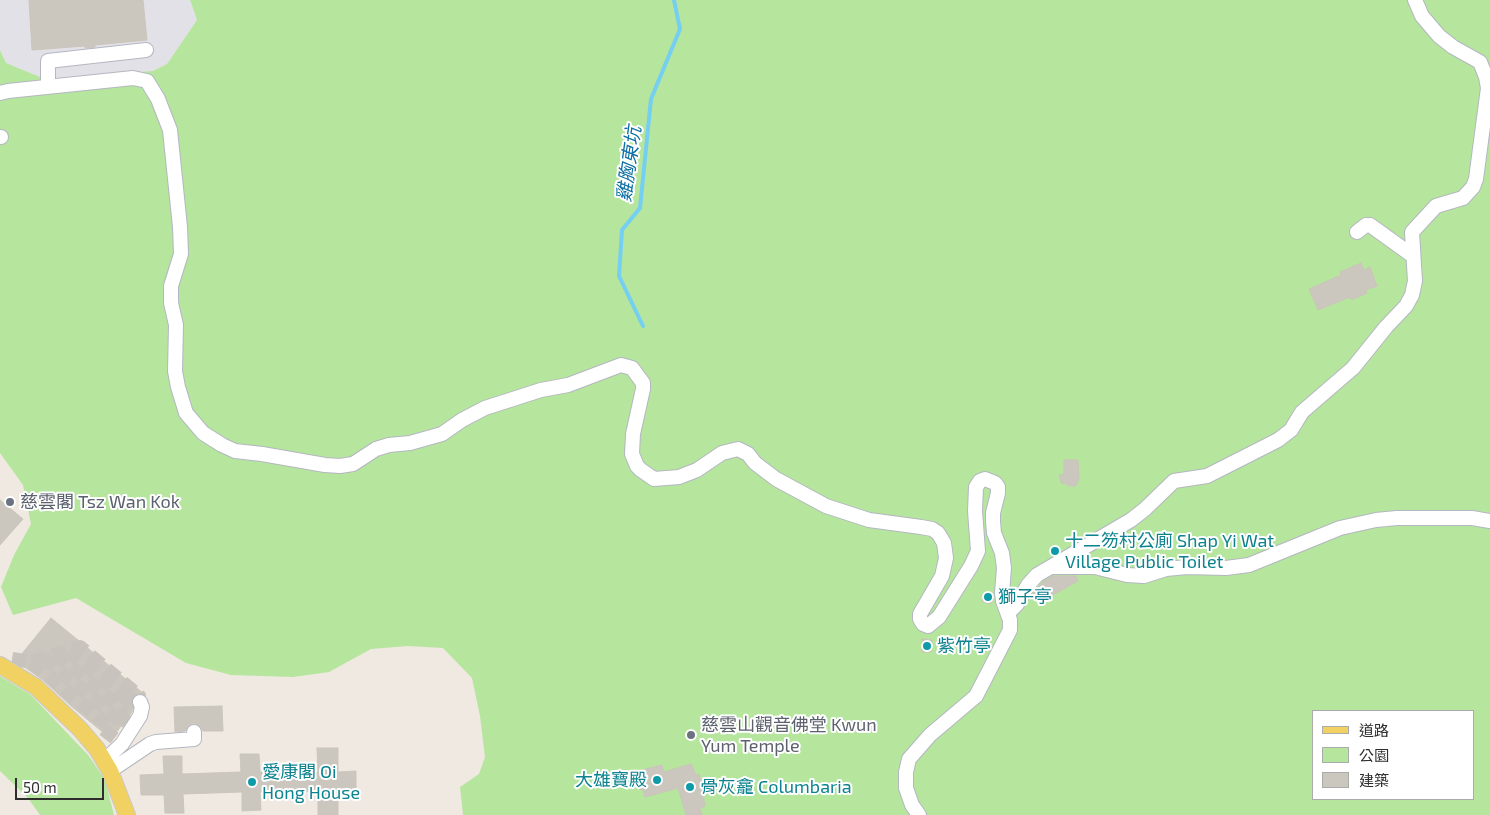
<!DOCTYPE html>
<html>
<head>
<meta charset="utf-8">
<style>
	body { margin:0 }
	#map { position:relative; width:1490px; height:815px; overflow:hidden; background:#efe9e1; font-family:"Exo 2","Noto Sans TC",sans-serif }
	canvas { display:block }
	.legend { position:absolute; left:1312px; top:710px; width:162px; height:90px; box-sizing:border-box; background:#fff; border:1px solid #ababab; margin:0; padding:6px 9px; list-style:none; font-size:15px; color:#2e2e2e }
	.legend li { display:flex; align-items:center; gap:10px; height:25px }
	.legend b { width:25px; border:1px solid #ababab }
	.scale { position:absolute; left:15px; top:778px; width:89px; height:22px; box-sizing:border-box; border:2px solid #2e2e2e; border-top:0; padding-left:6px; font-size:15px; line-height:18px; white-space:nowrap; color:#2e2e2e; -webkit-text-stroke:4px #fff; paint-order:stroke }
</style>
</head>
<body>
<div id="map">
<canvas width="1490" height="815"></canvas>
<ul class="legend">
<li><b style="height:6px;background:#f2d163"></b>道路</li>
<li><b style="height:14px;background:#b6e59e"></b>公園</li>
<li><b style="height:14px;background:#cbc7bf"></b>建築</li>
</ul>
<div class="scale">50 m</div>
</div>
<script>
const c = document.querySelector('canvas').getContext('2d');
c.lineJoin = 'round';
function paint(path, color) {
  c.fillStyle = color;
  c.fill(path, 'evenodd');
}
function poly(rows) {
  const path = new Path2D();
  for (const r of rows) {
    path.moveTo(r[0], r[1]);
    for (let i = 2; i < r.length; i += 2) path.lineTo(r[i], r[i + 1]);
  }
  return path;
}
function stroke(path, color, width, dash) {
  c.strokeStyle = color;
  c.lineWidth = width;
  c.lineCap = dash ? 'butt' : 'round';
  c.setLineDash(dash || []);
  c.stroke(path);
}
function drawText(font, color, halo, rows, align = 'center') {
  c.font = font + ' "Exo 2","Noto Sans TC",sans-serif';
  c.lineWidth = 4;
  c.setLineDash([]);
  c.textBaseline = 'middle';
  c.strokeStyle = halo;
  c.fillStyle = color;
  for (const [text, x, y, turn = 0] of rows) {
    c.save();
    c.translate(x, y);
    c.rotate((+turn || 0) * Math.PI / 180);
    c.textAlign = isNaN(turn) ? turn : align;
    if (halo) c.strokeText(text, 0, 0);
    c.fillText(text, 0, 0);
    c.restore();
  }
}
const industrial = poly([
	[0,0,190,0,197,20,167,64,153,71,45,79,6,63,0,50]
]);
const green = poly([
	[190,0,1490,0,1490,815,463,815,460,787,479,774,485,757,480,716,472,678,443,648,408,646,371,649,329,672,293,677,231,675,186,663,76,598,13,615,1,587,14,555,31,524,23,485,0,453,0,50,6,63,45,79,153,71,167,64,197,20],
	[1314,711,1474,711,1474,799,1314,799],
	[0,676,31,695,89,756,105,780,114,815,40,815,28,798,0,771]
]);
const stream = poly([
	[643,326,619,276,622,230,640,208,651,99,680,29,674,0]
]);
const building = poly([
	[29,0,143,0,147,40,95,45,95,47,85,48,85,46,32,50,29,0],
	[1361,263,1364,270,1370,267,1377,286,1366,290,1367,293,1352,300,1350,297,1318,310,1309,289,1341,275,1340,272,1361,263],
	[1064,460,1078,460,1079,479,1076,486,1068,486,1067,483,1062,484,1059,475,1064,474,1064,460],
	[0,500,23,519,0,545,0,500],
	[1053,576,1076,576,1078,581,1038,603,1033,593,1043,582,1053,576],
	[988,593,993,595,994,598,992,602,989,604,982,601,985,595,988,593],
	[51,618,144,694,137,694,133,697,132,712,111,739,70,705,43,680,16,661,51,618],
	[922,639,932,640,931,652,922,652,922,639],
	[222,706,223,731,203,731,199,725,194,723,189,725,185,731,175,732,174,707,222,706],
	[317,748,338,748,338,772,356,771,356,790,338,790,338,815,318,815,318,791,260,792,261,810,242,811,242,792,183,794,184,813,165,813,164,795,141,795,140,775,164,774,163,756,182,756,182,774,241,772,240,754,259,754,260,772,318,772,317,748],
	[691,764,696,775,699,774,704,793,703,793,705,806,700,808,702,815,686,815,678,788,645,797,643,789,640,790,637,778,640,778,638,771,662,765,664,772,691,764]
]);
const minorTunnel = poly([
	[68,651,133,704],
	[56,654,126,713],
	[44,658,120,721],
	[12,659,32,662,80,647,139,696,105,739],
	[32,662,113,729]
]);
const minor = poly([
	[48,87,48,61,146,50],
	[0,93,8,91,133,78,147,81,158,99,170,130,180,227,181,254,171,286,171,303,176,325,175,371,178,387,186,413,203,433,222,445,235,451,262,454,325,465,340,466,353,464,376,449,389,445,410,443,442,434,462,420,485,408,541,390,568,385,621,365,632,368,643,383,643,389,633,434,632,454,637,466,641,470,654,479,679,477,697,470,722,453,738,449,748,454,755,463,776,479,826,506,869,520,921,527,932,529,938,533,944,543,946,558,942,576,920,614,920,619,923,624,928,626,939,617,971,566,978,551,975,511,976,487,980,481,985,479,995,483,998,487,998,493,993,513,993,521,994,533,1002,553,1004,568,1002,593,1003,601,1010,620,1010,630,976,696,930,735,909,759,906,772,906,788,912,805,919,815],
	[0,137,1,137],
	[1357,232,1366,225,1370,225,1413,256],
	[1052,567,1095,567,1127,575,1144,576,1166,569,1187,567,1226,568,1249,565,1340,528,1376,520,1397,518,1472,518,1490,521],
	[1008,613,1017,604,1028,585,1037,575,1131,520,1145,509,1174,481,1207,476,1278,440,1291,430,1302,412,1353,368,1386,327,1406,306,1412,295,1415,281,1412,232,1436,206,1463,198,1473,187,1476,179,1488,88,1486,77,1480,62,1453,47,1439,36,1422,16,1415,0],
	[105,760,122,744,140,716,142,707,140,702],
	[110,771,150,744,156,742,194,739,194,732]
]);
const major = poly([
	[0,665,36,687,80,729,97,749,110,771,127,815]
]);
const markers = [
	[10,502,5,"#6b7280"],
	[1055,551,5,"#0f9aa8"],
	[988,597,5,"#0f9aa8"],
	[927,646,5,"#0f9aa8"],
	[691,735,5,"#6b7280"],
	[657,780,5,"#0f9aa8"],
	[252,782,5,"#0f9aa8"],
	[690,787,5,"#0f9aa8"]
];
const worshipNames = [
	["慈雲閣 Tsz Wan Kok",20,502],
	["慈雲山觀音佛堂 Kwun",701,725],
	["Yum Temple",701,746]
];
const cultureNames = [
	["十二笏村公廁 Shap Yi Wat",1065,541],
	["Village Public Toilet",1065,562],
	["獅子亭",998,597],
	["紫竹亭",937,646],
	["愛康閣 Oi",262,772],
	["Hong House",262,793],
	["大雄寶殿",647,780,"right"],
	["骨灰龕 Columbaria",700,787]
];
const waterNames = [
	["雞胸東坑",629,164,-82]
];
paint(industrial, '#e3e1e8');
paint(green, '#b6e59e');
stroke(stream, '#75cff0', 4);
paint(building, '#cbc7bf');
stroke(building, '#cbc5ba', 1);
stroke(minorTunnel, '#c8c4bd', 14, [14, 7]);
stroke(minor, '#b4b7c1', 16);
stroke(major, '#c9c9c9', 18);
stroke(minor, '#fff', 14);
stroke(major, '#f2d163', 16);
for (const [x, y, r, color] of markers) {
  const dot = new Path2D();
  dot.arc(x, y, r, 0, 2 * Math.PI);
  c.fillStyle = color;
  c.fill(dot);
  stroke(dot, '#fff', 2);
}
drawText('18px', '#5b616d', '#fff', worshipNames, 'left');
drawText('18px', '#0d838f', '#fff', cultureNames, 'left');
drawText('italic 19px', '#0d6fa3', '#fff', waterNames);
</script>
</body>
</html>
